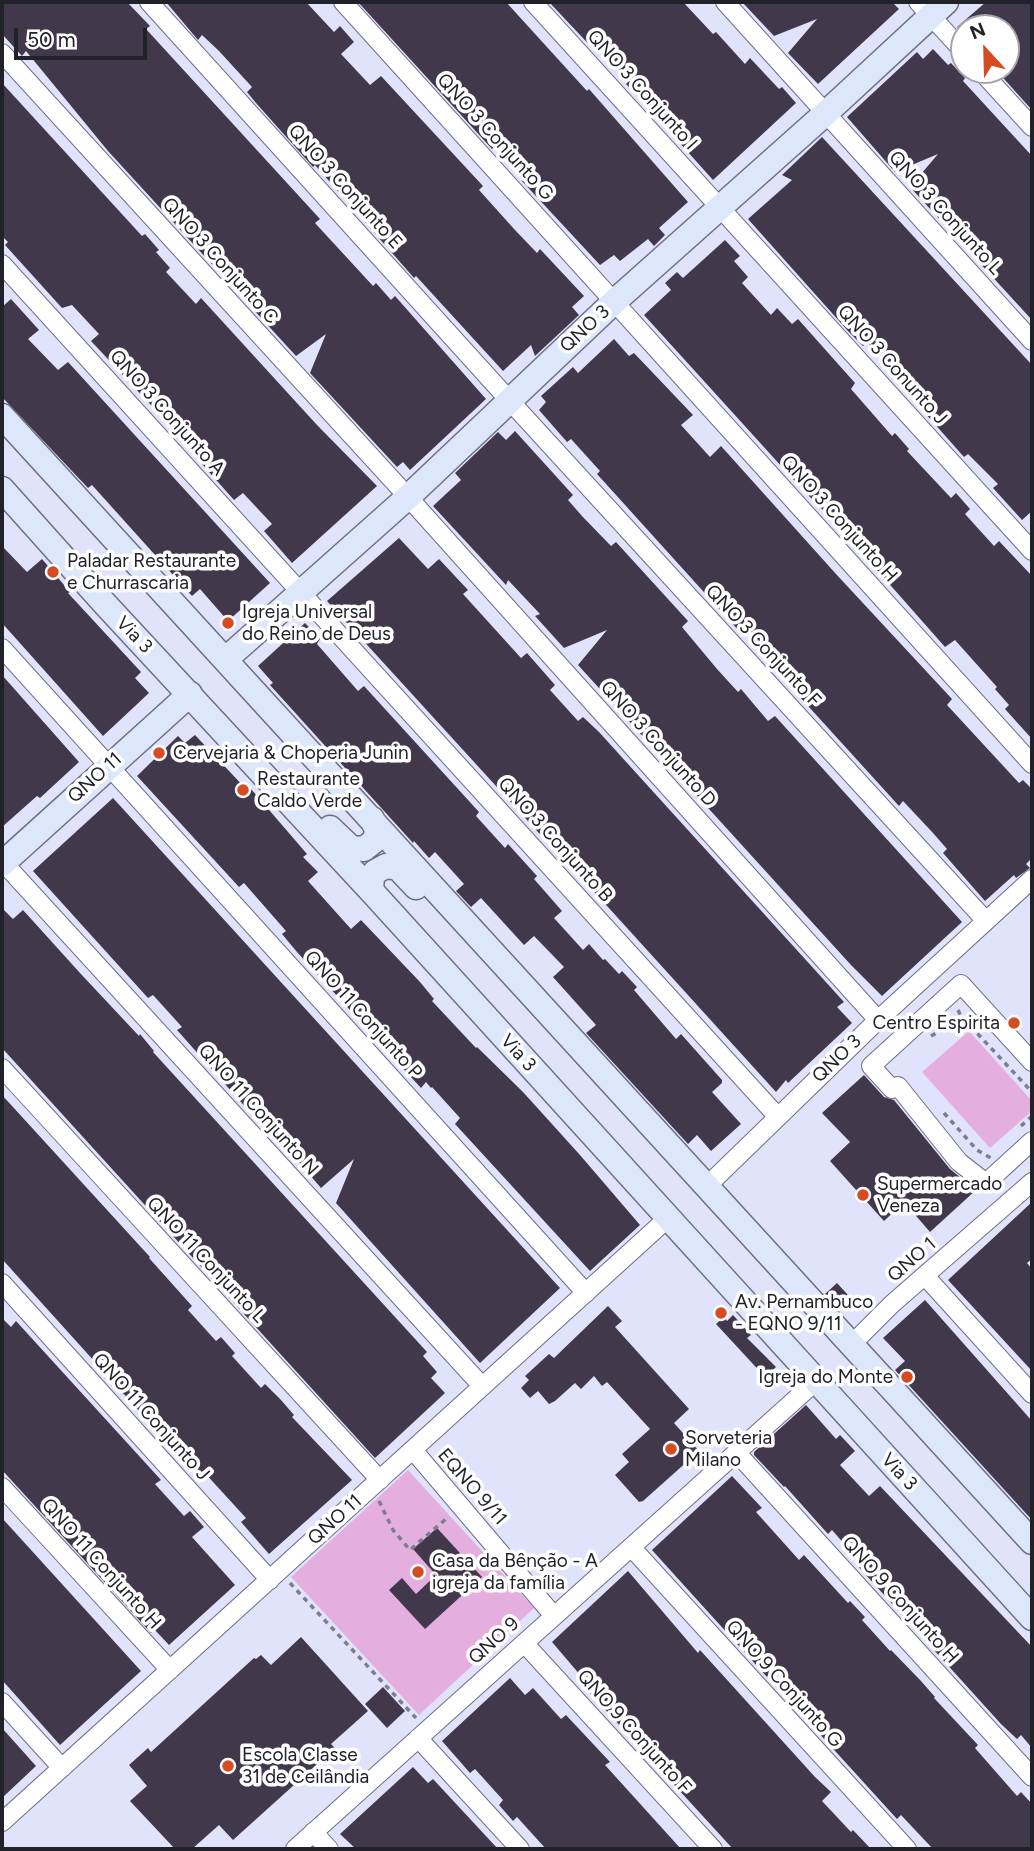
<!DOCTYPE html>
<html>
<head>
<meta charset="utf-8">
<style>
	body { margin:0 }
	#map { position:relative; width:1034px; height:1851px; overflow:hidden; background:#e1e2fc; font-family:Figtree,sans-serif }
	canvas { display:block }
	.frame { position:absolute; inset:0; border:4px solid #21212a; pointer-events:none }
	.north { position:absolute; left:950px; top:14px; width:70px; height:70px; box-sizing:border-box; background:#fff; border:2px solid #a6a6aa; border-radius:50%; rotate:338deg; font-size:19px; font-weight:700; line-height:28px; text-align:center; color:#21212a }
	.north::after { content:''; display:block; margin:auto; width:24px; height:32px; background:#d54c20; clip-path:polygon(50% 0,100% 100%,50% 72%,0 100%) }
	.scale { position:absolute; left:14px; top:28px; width:133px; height:32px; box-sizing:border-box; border:4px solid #21212a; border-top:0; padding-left:9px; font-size:21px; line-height:24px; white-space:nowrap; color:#21212a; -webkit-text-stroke:5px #fff; paint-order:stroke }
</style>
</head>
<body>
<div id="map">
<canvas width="1034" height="1851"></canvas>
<div class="frame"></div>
<div class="north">N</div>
<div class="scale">50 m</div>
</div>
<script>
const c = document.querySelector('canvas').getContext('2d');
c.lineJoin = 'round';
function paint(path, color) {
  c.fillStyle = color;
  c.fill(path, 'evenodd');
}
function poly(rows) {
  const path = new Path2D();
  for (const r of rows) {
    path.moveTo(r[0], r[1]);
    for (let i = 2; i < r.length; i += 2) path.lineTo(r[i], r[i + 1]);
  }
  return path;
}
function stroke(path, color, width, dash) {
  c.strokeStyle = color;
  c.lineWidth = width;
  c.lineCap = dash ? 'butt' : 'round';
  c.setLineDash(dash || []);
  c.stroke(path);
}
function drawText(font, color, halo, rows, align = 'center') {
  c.font = font + ' Figtree,sans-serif';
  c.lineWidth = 7;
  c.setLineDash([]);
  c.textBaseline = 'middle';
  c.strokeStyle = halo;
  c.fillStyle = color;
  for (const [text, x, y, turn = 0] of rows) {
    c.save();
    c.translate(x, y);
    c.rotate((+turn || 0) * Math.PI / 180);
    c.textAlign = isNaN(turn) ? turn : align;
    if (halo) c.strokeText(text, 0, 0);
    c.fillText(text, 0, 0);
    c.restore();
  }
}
const green = poly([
	[969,1031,1032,1101,1032,1111,990,1148,922,1072],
	[408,1470,534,1608,419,1715,291,1577]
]);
const building = poly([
	[2,2,127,2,150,26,146,29,320,219,315,223,373,286,376,283,391,300,395,296,486,399,410,470,403,462,397,467,310,373,326,334,296,356,108,151,26,51,22,56,2,34],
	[166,2,306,2,334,32,340,26,354,42,341,54,370,85,381,76,483,186,479,190,515,230,537,253,540,249,569,280,584,296,572,307,579,315,535,356,531,345,503,371,416,276,414,278,315,165,313,167,256,103,247,92,252,87,219,51,202,35,198,40],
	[358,2,506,2,587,91,589,89,603,105,688,202,659,228,665,235,654,246,648,239,620,261,614,255,600,265,521,180,522,179,497,143,492,149],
	[549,2,683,2,713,34,716,32,745,64,750,58,779,89,782,87,796,103,713,180,669,131,673,130,644,97,641,100,626,84,629,81,601,49,597,53],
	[742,2,892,2,899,9,818,84,788,53,817,19,774,36],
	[986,2,1032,2,1032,110,996,70,1006,70,1006,28,957,27],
	[933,49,948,65,951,63,965,78,963,81,1032,156,1032,320,910,187,938,154,895,172,847,117,917,52,923,59],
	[2,83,142,236,145,234,159,250,156,252,170,268,166,272,196,304,201,298,317,425,377,486,292,563,264,531,272,524,243,493,234,500,177,436,178,434,91,341,99,334,72,305,62,308,5,245,8,242,2,236],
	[822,137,1032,365,1032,511,1022,520,993,488,998,484,968,454,964,457,893,377,896,374,867,342,863,346,848,331,748,219,792,180,782,175],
	[725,240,740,256,734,261,748,277,742,283,771,315,777,308,792,324,798,319,855,383,851,389,892,436,895,433,909,449,907,451,951,498,956,493,970,509,965,514,994,546,999,541,1032,576,1032,739,1005,709,1009,705,995,689,997,687,955,640,945,647,832,519,802,489,644,315,671,290,665,283,677,272,683,278],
	[11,299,39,330,28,339,58,370,68,362,270,583,228,621,200,589,192,596,92,485,88,488,2,397,2,307],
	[614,339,629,356,634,353,693,415,681,425,710,457,721,446,836,574,952,699,947,705,1019,783,1023,780,1032,789,1032,858,1026,864,1030,868,1016,878,1014,875,985,901,943,853,947,849,933,833,903,801,899,806,769,663,775,658,746,627,740,632,597,474,600,471,571,439,567,442,539,410,546,402,541,396,573,367,578,373],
	[515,431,573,495,568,500,582,516,611,546,616,542,688,621,682,627,717,669,738,692,741,689,768,721,775,716,962,922,882,996,851,965,578,665,607,630,564,648,535,616,540,614,508,580,506,585,433,506,461,480,455,473,498,432,506,440],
	[399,538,428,569,439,559,468,590,463,594,521,658,527,653,555,685,550,690,578,721,583,717,599,732,844,1002,837,1007,852,1023,788,1083,786,1080,776,1092,578,874,581,871,563,852,559,855,327,601],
	[2,546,27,572,42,559,70,592,68,593,141,672,135,678,149,693,103,736,2,623],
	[305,623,320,639,317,644,358,691,364,686,479,812,476,816,505,848,508,844,537,876,534,879,562,911,554,918,583,950,589,944,603,960,605,959,619,974,622,971,637,987,634,990,676,1039,681,1034,722,1080,722,1083,712,1092,741,1124,711,1151,697,1135,688,1144,586,1033,596,1025,553,977,564,967,534,936,524,945,481,898,471,907,456,891,464,884,435,852,429,858,414,841,413,843,270,685,273,683,258,666],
	[2,675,79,762,40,798,37,796,2,827],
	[195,735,248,791,251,789,307,854,303,857,318,872,308,881,351,929,361,920,420,982,434,999,432,1001,476,1048,477,1047,523,1092,580,1155,640,1225,590,1271,455,1124,460,1118,432,1087,431,1088,426,1082,421,1088,297,952,282,934,286,931,244,883,239,887,137,776,178,736,185,743],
	[113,798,560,1288,480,1363,336,1203,354,1159,321,1188,279,1139,286,1133,257,1101,248,1110,177,1030,182,1027,153,995,148,998,33,871],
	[2,908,13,919,23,910,80,973,139,1036,140,1034,154,1051,153,1052,427,1352,423,1356,437,1372,431,1378,445,1393,375,1458,2,1048],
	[864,1075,884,1097,894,1100,950,1169,976,1190,930,1232,904,1202,884,1221,830,1161,850,1142,822,1113],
	[2,1095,150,1257,149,1258,192,1306,188,1310,216,1341,221,1337,235,1353,232,1356,261,1388,265,1384,281,1400,294,1415,292,1417,352,1480,269,1554,241,1522,246,1518,203,1471,197,1475,2,1259],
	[1032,1202,1032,1259,1027,1263,1032,1269,1032,1371,948,1280],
	[837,1283,848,1295,836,1306,825,1294],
	[925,1300,1032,1421,1032,1520,895,1370,905,1361,883,1338],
	[608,1306,622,1321,615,1327,689,1409,674,1423,699,1451,643,1501,639,1502,615,1475,629,1462,622,1454,650,1429,607,1382,602,1386,594,1376,581,1389,575,1383,555,1401,549,1404,538,1391,530,1398,521,1388,529,1380,525,1376,549,1354,554,1358],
	[733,1315,751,1335,747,1338,776,1367,765,1377,716,1324,724,1317,727,1321],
	[2,1318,11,1327,16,1321,161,1480,155,1484,184,1516,190,1511,204,1527,192,1537,235,1585,169,1645,155,1630,151,1633,2,1470],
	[806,1405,836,1439,840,1435,855,1451,840,1465,869,1496,880,1486,1032,1647,1032,1748,1021,1735,1017,1739,1001,1724,857,1565,860,1562,832,1530,828,1534,785,1486,784,1487,754,1455,754,1452],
	[732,1476,762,1508,756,1512,799,1560,804,1555,848,1603,850,1601,865,1617,862,1620,890,1651,891,1650,921,1681,935,1697,934,1698,978,1745,975,1748,1017,1796,1021,1792,1032,1804,1032,1849,933,1849,901,1815,897,1819,796,1708,803,1703,775,1668,767,1677,652,1550],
	[2,1518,141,1671,60,1745,2,1680],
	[437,1528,482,1577,425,1629,389,1590,402,1578,416,1594,436,1575,413,1549],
	[628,1571,698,1653,700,1650,815,1777,831,1792,822,1801,851,1832,853,1830,871,1849,733,1849,590,1693,593,1690,552,1642],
	[301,1637,368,1711,331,1744,335,1748,233,1840,219,1825,192,1849,175,1849,130,1801,147,1786,129,1765,148,1748,151,1752,254,1658,256,1659,261,1655,271,1665],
	[510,1678,525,1695,533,1688,561,1719,566,1715,610,1762,605,1765,681,1849,546,1849,517,1817,513,1821,499,1805,503,1800,475,1769,470,1773,442,1741],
	[383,1687,405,1711,387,1728,365,1704],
	[2,1728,36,1766,2,1798],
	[413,1767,428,1783,433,1779,498,1849,356,1849,340,1834]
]);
const path = poly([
	[958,1010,966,1027],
	[931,1036,942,1030,966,1027,976,1032,1032,1092],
	[944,1113,977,1150,991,1158],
	[1021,1126,1032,1116],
	[379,1501,393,1530,410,1550,447,1518],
	[290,1583,416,1718]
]);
const street = poly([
	[149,2,509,400,986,921],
	[343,2,1032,764],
	[533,2,1032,551],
	[725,2,1032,341],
	[918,2,964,52],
	[2,53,408,497,878,1020],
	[980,70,1032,127],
	[2,264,778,1117],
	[2,648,586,1293],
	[2,861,482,1386],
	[1032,1062,961,984,871,1066,892,1089,898,1086,959,1162,986,1183,1032,1141],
	[2,1068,380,1480],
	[707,1186,878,1020,1032,879],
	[926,1277,1032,1394],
	[2,1283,270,1580],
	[852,1344,892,1304,1032,1182],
	[413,1450,554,1616],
	[736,1452,1032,1777],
	[2,1487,170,1670],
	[631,1547,907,1849],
	[524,1643,713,1849],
	[2,1702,62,1768],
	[418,1738,520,1849],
	[2,1822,668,1218],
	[313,1832,329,1849],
	[295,1849,816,1381]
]);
const secondary = poly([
	[2,416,1032,1542],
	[2,489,105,604,375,895,1032,1618],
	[226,659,408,497,615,301,826,113,946,2],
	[330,828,351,848,364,849,374,841,376,836,377,830,372,819],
	[2,864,190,694],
	[375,895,371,889,372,877,375,872,386,866,398,868,416,887]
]);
const markers = [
	[53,572,7,"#d54c20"],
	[228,623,7,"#d54c20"],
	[159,753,7,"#d54c20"],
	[243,790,7,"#d54c20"],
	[1014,1023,7,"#d54c20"],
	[863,1195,7,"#d54c20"],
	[721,1313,7,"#d54c20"],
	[907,1377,7,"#d54c20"],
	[671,1449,7,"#d54c20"],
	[418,1572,7,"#d54c20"],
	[228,1766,7,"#d54c20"]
];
const streetNames = [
	["QNO 3 Conjunto I",642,90,48],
	["QNO 3 Conjunto G",495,137,48],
	["QNO 3 Conjunto E",345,187,48],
	["QNO 3 Conjunto L",945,213,48],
	["QNO 3 Conjunto C",220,261,48],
	["QNO 3",585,329,-43],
	["QNO 3 Conunto J",892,365,48],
	["QNO 3 Conjunto A",167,413,48],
	["QNO 3 Conjunto H",839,519,48],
	["Via 3",134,635,46],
	["QNO 3 Conjunto F",763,646,47],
	["QNO 3 Conjunto D",658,744,48],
	["QNO 11",95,778,-42],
	["QNO 3 Conjunto B",555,840,48],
	["QNO 11 Conjunto P",363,1015,48],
	["Via 3",518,1053,48],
	["QNO 3",837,1059,-44],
	["QNO 11 Conjunto N",258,1110,48],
	["QNO 11 Conjunto L",206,1260,47],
	["QNO 1",912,1260,-41],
	["QNO 11 Conjunto J",151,1417,48],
	["Via 3",899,1472,47],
	["EQNO 9/11",472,1487,49],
	["QNO 11",335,1520,-42],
	["QNO 11 Conjunto H",101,1564,48],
	["QNO 9 Conjunto H",900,1600,48],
	["QNO 9",494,1641,-42],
	["QNO 9 Conjunto G",784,1684,48],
	["QNO 9 Conjunto F",634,1732,48]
];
const poiNames = [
	["Paladar Restaurante",67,561],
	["e Churrascaria",67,583],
	["Igreja Universal",242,612],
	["do Reino de Deus",242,634],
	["Cervejaria & Choperia Junin",173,753],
	["Restaurante",257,779],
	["Caldo Verde",257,801],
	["Centro Espirita",1000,1023,"right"],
	["Supermercado",877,1184],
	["Veneza",877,1206],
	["Av. Pernambuco",735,1302],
	["- EQNO 9/11",735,1324],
	["Igreja do Monte",893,1377,"right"],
	["Sorveteria",685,1438],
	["Milano",685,1460],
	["Casa da Bênção - A",432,1561],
	["igreja da família",432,1583],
	["Escola Classe",242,1755],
	["31 de Ceilândia",242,1777]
];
paint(green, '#e4afdf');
paint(building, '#42384c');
stroke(street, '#6e6f86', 20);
stroke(secondary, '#6e6f86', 27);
stroke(path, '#7d7d8e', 3.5, [5, 5]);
stroke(street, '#fff', 18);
stroke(secondary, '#dce7fb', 24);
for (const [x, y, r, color] of markers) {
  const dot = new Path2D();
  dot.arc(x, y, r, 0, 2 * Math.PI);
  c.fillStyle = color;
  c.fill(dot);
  stroke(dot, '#fff', 2.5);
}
drawText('19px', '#21212a', '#fff', streetNames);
drawText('19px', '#21212a', '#fff', poiNames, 'left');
</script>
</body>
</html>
